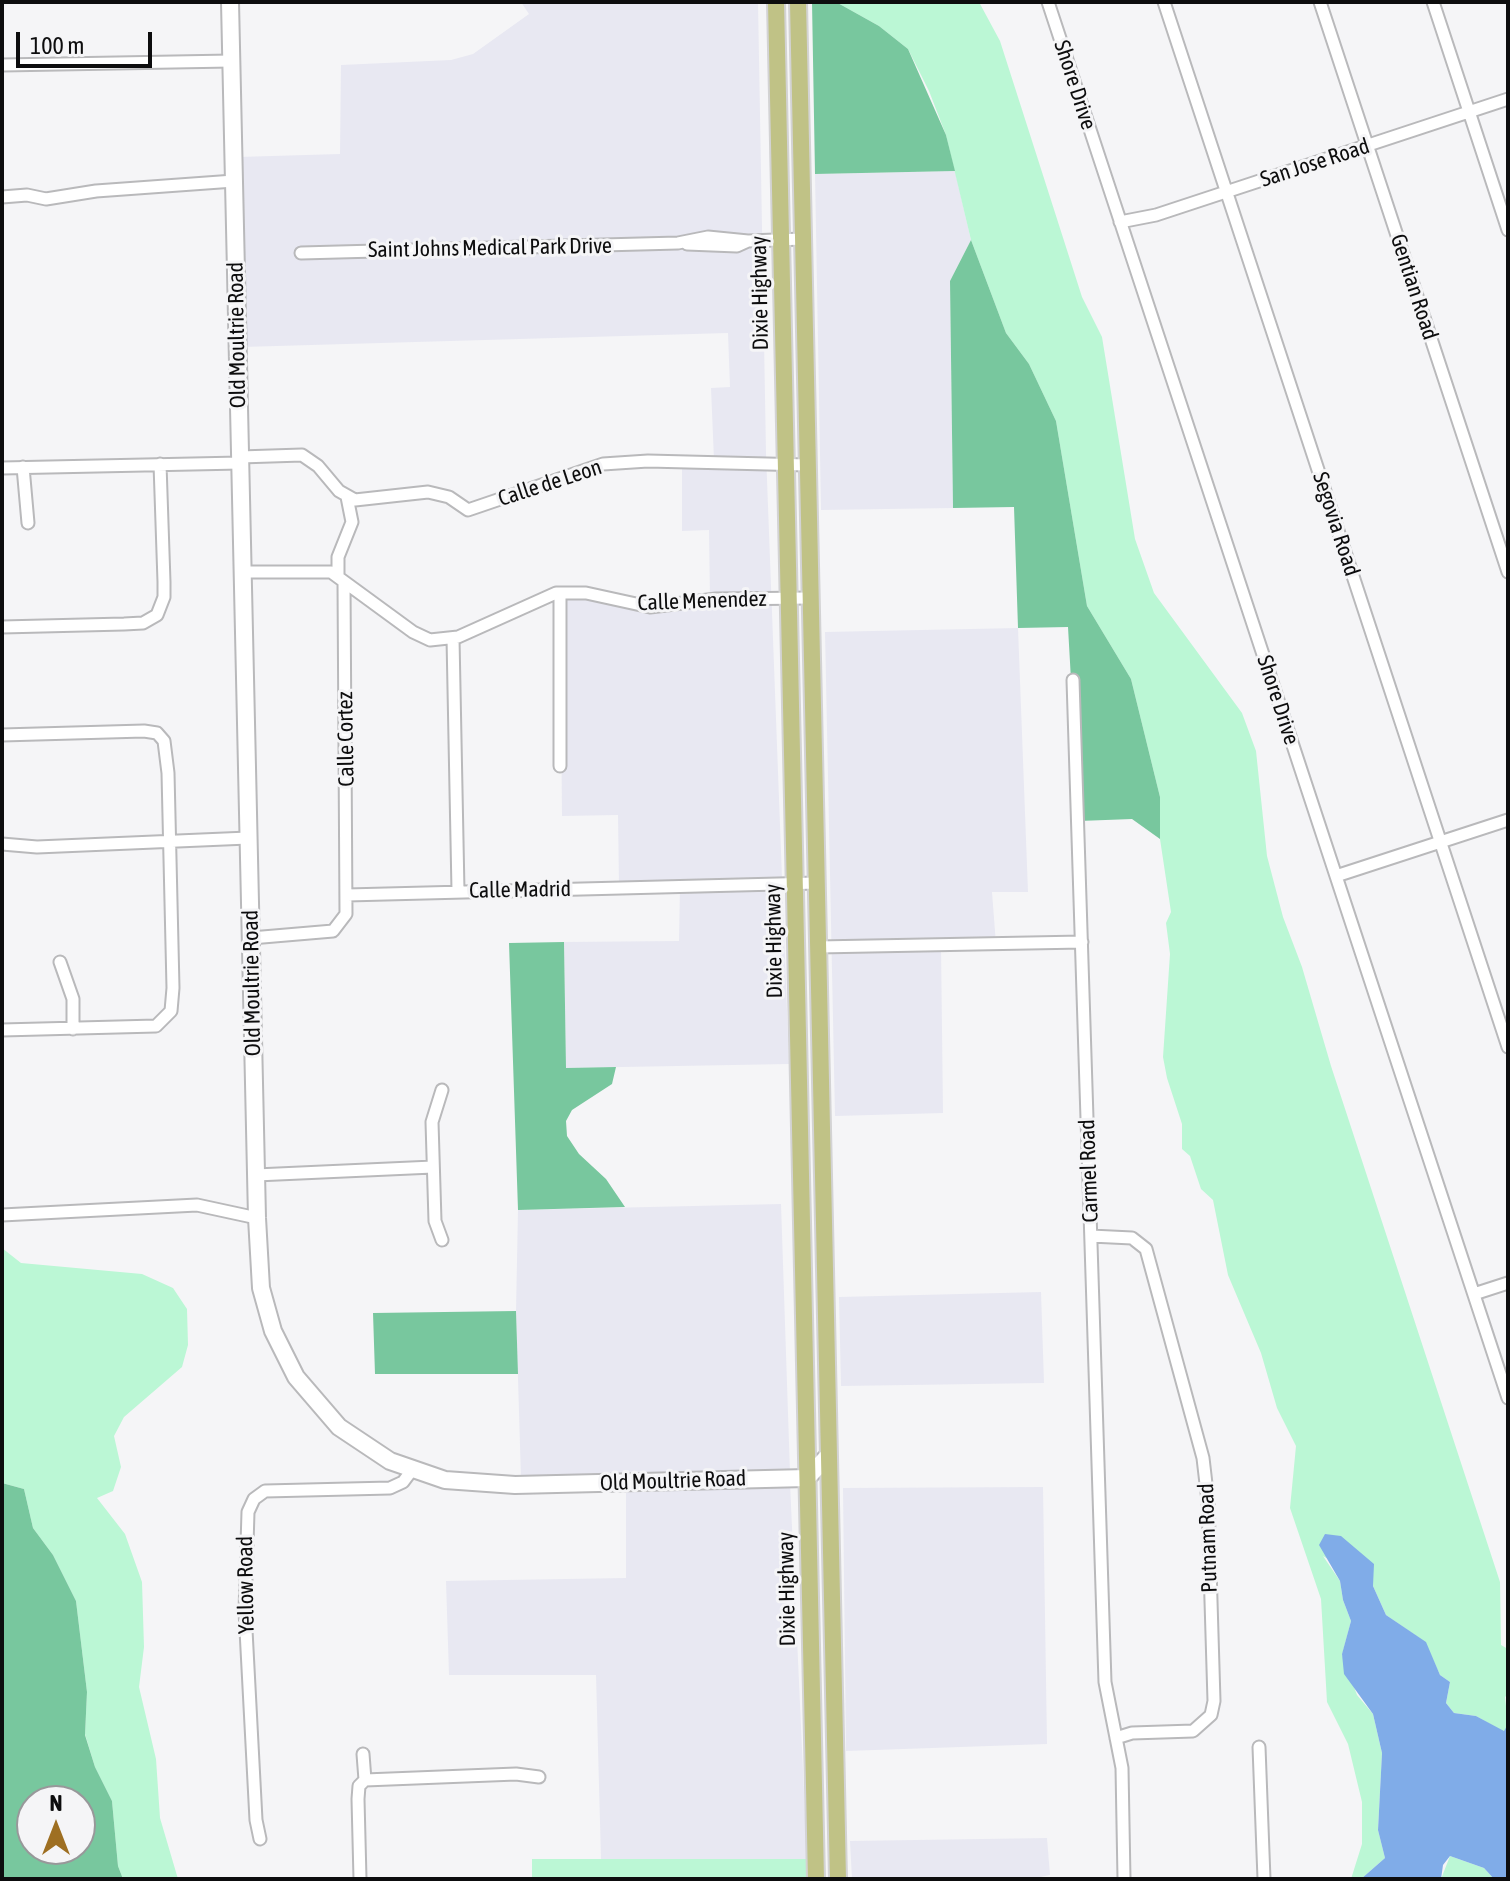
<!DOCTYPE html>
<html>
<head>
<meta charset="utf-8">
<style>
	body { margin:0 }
	#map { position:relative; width:1510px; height:1881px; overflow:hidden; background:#f5f5f7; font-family:"Asap Condensed",sans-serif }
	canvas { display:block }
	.frame { position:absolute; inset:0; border:4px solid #0d0d0e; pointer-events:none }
	.north { position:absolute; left:16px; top:1785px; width:80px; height:80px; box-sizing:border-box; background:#f5f5f7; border:2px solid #98989a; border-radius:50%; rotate:0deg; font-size:22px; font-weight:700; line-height:32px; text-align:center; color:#0d0d0e }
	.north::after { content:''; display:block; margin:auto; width:28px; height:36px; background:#9e6f22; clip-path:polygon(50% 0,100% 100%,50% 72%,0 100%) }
	.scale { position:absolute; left:16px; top:32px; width:136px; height:36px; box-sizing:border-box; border:4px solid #0d0d0e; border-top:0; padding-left:10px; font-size:24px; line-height:28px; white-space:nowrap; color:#0d0d0e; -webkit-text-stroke:6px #f5f5f7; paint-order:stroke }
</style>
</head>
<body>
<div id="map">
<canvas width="1510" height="1881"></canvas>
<div class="frame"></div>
<div class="north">N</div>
<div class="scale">100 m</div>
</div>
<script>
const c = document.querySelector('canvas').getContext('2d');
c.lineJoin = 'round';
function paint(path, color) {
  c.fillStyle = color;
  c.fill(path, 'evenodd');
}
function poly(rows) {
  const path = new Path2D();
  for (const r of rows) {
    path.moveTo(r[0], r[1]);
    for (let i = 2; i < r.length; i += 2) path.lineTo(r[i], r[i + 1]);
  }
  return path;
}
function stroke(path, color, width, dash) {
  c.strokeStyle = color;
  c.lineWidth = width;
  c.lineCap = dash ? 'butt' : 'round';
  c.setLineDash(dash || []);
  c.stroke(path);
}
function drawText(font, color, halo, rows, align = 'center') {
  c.font = font + ' "Asap Condensed",sans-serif';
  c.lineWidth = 6;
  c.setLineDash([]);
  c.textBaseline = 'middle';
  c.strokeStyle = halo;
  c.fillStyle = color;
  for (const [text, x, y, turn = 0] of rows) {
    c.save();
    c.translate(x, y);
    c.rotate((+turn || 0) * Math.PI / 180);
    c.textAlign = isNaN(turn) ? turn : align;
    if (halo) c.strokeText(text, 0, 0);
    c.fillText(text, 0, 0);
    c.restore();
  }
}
const built = poly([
	[521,2,758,2,766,453,789,1064,566,1068,564,942,679,941,680,886,619,885,618,815,562,816,560,596,604,596,652,609,710,601,709,530,682,531,682,462,714,460,711,388,730,387,728,333,242,347,238,157,340,154,341,65,451,60,473,54,529,14],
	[955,171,971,240,950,281,953,508,821,510,815,174],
	[1018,628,1028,892,992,892,996,944,941,946,943,1113,835,1116,825,632],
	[781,1204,790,1473,521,1479,516,1311,518,1210],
	[1041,1292,1044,1383,841,1386,839,1297],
	[790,1483,807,1859,601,1859,596,1675,449,1675,446,1581,626,1578,626,1488],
	[1043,1487,1047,1744,846,1751,843,1488],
	[1047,1838,1050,1875,1031,1879,852,1879,850,1841]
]);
const green = poly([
	[836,2,979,2,1000,41,1082,297,1102,337,1135,539,1154,593,1242,713,1256,751,1267,856,1283,917,1302,967,1331,1066,1500,1582,1501,1645,1508,1649,1508,1694,1505,1697,1508,1724,1504,1732,1476,1716,1454,1713,1446,1703,1450,1682,1440,1675,1425,1642,1386,1615,1373,1586,1323,1556,1340,1581,1343,1600,1351,1621,1342,1655,1357,1695,1373,1714,1382,1753,1378,1830,1385,1858,1361,1879,1351,1879,1362,1844,1362,1802,1348,1744,1327,1702,1321,1599,1290,1508,1296,1446,1277,1408,1261,1353,1228,1275,1213,1200,1201,1189,1190,1156,1182,1149,1182,1124,1167,1078,1163,1057,1170,954,1166,923,1171,912,1160,839,1160,797,1131,679,1087,606,1056,421,1029,364,1006,333,971,240,946,135,929,91,908,49,879,26],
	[2,1248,21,1263,142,1274,173,1288,187,1309,188,1345,182,1367,124,1417,114,1436,121,1467,113,1491,97,1498,125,1534,142,1582,144,1647,139,1687,156,1759,160,1818,178,1879,123,1879,118,1866,112,1801,95,1767,85,1734,87,1692,76,1601,53,1555,33,1528,24,1489,2,1483],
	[1450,1856,1484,1868,1494,1879,1441,1879],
	[532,1859,807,1859,807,1879,532,1879]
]);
const forest = poly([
	[812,2,836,2,879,26,908,49,946,135,955,171,815,174],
	[971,240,1006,333,1029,364,1056,421,1087,606,1131,679,1160,797,1160,839,1132,819,1079,821,1068,627,1018,628,1014,507,953,508,950,281],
	[564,942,566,1068,616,1067,612,1084,572,1110,566,1121,567,1136,579,1154,606,1179,625,1207,518,1210,509,943],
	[516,1311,518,1374,375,1374,373,1313],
	[2,1483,24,1489,33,1528,53,1555,76,1601,87,1692,85,1735,95,1767,112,1801,118,1866,123,1879,2,1879],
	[80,1801,80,1849,32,1849,32,1801]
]);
const water = poly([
	[1325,1534,1341,1536,1374,1564,1373,1586,1386,1615,1426,1642,1440,1675,1450,1682,1446,1703,1454,1713,1476,1716,1504,1731,1508,1724,1508,1879,1494,1879,1484,1868,1450,1856,1443,1865,1441,1879,1361,1879,1385,1858,1378,1830,1382,1753,1373,1714,1344,1674,1342,1654,1351,1621,1343,1600,1340,1581,1319,1545]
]);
const minor = poly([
	[1048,2,1508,1398],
	[1164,2,1508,1047],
	[1320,2,1508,572],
	[1433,2,1508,230],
	[2,65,231,61],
	[2,197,27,195,46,199,96,191,234,181],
	[1120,222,1156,215,1508,99],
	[687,244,737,246,748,241],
	[301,253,678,243,708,237,748,241,803,239],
	[240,457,302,455,318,466,339,491,355,500,428,492,449,497,468,510,603,464,648,461,807,465],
	[23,467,28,523],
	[2,468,240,463],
	[243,572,331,572,413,632,430,640,458,637,556,593,586,593,650,607,716,599,810,598],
	[338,577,338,557,352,522,347,497],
	[2,627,124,624,143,623,157,615,164,597,164,582,160,464],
	[453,638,458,891],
	[1073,680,1105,1682,1122,1768,1124,1879],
	[2,735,144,731,157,733,164,741,168,773,173,988,171,1011,156,1026,2,1030],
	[560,766,560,593],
	[2,844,37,847,248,838],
	[1336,876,1508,820],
	[347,895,817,883],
	[251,938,333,931,346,914,344,582],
	[818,947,1082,942],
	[60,962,73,999,73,1029],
	[256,1175,433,1167],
	[2,1215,197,1205,257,1218],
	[1091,1236,1132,1238,1146,1249,1203,1458,1208,1501,1214,1701,1211,1715,1193,1731,1132,1733,1116,1738],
	[442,1240,435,1221,432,1122,442,1090],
	[1474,1294,1508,1283],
	[1259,1747,1264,1879],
	[365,1780,516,1774,539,1777],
	[260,1839,256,1820,245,1611,248,1512,254,1499,265,1491,390,1488,403,1482,412,1470],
	[360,1879,358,1799,359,1786,365,1780,363,1754]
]);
const secondary = poly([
	[230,2,257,1218,261,1288,273,1331,296,1377,339,1427,390,1461,445,1480,515,1485,807,1478,828,1456]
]);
const primary = poly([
	[776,2,816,1879],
	[798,2,838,1879]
]);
const streetNames = [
	["Shore Drive",1075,85,72],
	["San Jose Road",1315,163,-18],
	["Saint Johns Medical Park Drive",490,248,-1],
	["Gentian Road",1414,287,72],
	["Dixie Highway",760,293,-91],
	["Old Moultrie Road",237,335,-91],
	["Calle de Leon",550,483,-18],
	["Segovia Road",1336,524,72],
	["Calle Menendez",702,601,-2],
	["Shore Drive",1278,700,72],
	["Calle Cortez",346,739,-91],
	["Calle Madrid",520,890,-1],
	["Dixie Highway",774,941,-91],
	["Old Moultrie Road",252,983,-91],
	["Carmel Road",1089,1171,-92],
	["Old Moultrie Road",673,1481,-2],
	["Putnam Road",1208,1538,-92],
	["Yellow Road",246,1585,-91],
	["Dixie Highway",787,1589,-91]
];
paint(built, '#e8e8f2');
paint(green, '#bbf7d5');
paint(forest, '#78c79e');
paint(water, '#80ace8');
stroke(minor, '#b9b9bb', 15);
stroke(secondary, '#b9b9bb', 20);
stroke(primary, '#d3d3d4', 20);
stroke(minor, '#fff', 11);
stroke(secondary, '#fff', 16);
stroke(primary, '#c0c286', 16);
drawText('22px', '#0d0d0e', '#f5f5f7', streetNames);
</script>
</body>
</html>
